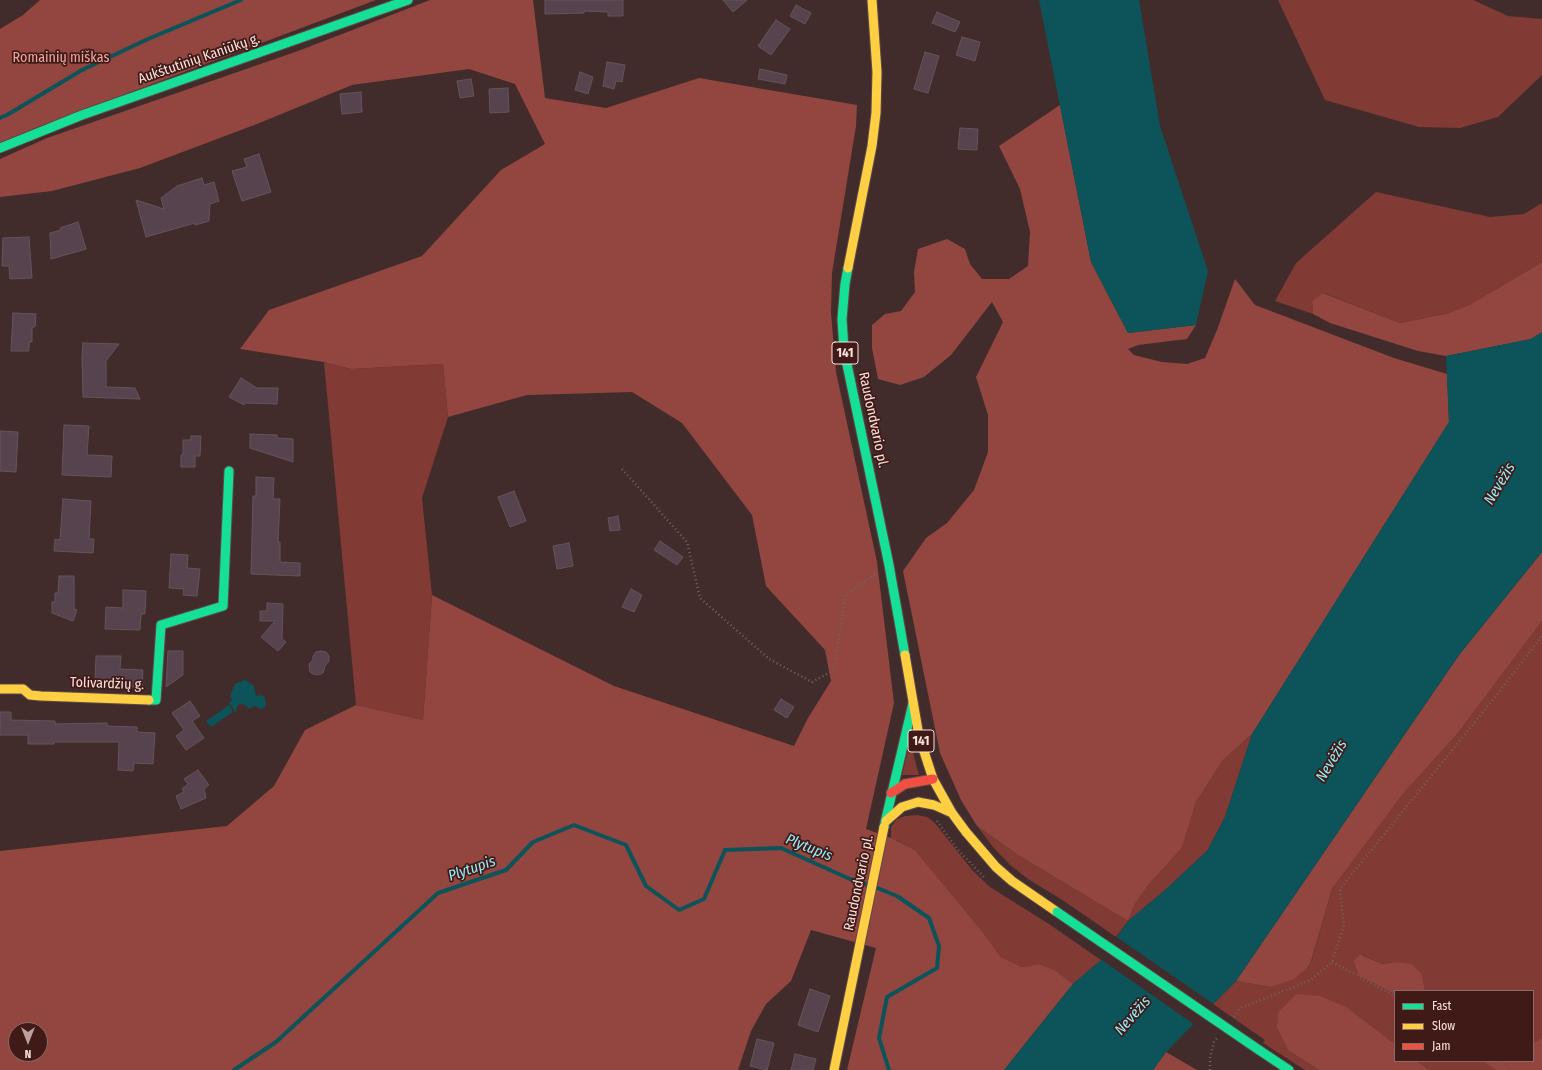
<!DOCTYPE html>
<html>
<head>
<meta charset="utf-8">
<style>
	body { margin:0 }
	#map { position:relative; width:1542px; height:1070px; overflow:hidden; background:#412c2b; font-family:"Fira Sans Condensed",sans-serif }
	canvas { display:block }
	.legend { position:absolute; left:1394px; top:990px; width:140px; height:72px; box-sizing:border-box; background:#401a17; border:1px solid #8b6a67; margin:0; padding:5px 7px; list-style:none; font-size:12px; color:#fce2de }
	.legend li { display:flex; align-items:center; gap:8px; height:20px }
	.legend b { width:20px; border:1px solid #8b6a67 }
	.north { position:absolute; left:8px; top:1022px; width:40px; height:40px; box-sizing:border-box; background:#401a17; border:1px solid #8b6a67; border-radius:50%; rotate:180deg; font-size:11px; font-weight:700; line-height:16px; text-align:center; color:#fce2de }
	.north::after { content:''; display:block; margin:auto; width:14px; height:18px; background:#bba29f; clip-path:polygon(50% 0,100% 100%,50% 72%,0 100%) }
</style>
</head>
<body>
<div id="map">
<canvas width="1542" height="1070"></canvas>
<ul class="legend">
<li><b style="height:5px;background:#16e098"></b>Fast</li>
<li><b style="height:5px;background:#ffcf43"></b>Slow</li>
<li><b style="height:5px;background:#f24e42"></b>Jam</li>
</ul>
<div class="north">N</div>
</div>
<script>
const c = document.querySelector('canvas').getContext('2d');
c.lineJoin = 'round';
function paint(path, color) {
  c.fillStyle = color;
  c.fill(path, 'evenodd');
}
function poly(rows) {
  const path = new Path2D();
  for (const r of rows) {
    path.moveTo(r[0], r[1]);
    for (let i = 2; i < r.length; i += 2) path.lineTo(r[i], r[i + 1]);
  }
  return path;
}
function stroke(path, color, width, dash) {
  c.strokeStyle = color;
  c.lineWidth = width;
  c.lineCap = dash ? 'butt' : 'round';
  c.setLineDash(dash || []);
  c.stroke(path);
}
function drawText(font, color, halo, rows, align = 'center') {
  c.font = font + ' "Fira Sans Condensed",sans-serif';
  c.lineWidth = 3.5;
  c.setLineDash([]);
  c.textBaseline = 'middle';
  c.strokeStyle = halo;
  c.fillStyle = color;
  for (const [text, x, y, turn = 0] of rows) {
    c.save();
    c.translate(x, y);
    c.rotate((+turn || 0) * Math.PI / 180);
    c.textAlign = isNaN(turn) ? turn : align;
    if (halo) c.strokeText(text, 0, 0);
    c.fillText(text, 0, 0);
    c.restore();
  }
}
const green = poly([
	[1278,0,1473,0,1508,16,1542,19,1542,75,1498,117,1460,128,1419,127,1325,100],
	[1376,192,1490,217,1524,214,1542,203,1542,262,1471,304,1449,313,1400,323,1324,293,1312,301,1313,314,1275,301,1296,263],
	[324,362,351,369,443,364,448,417,422,498,432,595,423,720,356,705],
	[1542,621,1542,1038,1533,1043,1533,991,1425,991,1422,974,1395,962,1382,964,1361,954,1359,976,1395,994,1395,1044,1348,1008,1289,1051,1319,1070,1305,1070,1263,1043,1265,1040,1213,1004,1236,981,1271,987,1310,966,1332,889,1403,794,1458,733],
	[1252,734,1225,817,1207,851,1164,891,1128,921,1116,937,1064,901,1028,879,1010,865,993,847,977,826,1018,855,1128,921,1135,904,1149,884,1182,848,1196,802,1223,760],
	[910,742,919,775,902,775],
	[917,815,927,817,934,822,973,871,990,887,1049,924,1101,960,1073,984,1055,970,1039,964,1022,967,1001,957,982,931,915,850,891,838,891,827,897,819,905,816],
	[1417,1061,1482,1061,1496,1070,1429,1070]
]);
const forest = poly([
	[40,0,376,0,35,128,0,143,0,29,23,15],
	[430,0,533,0,545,98,606,108,699,78,857,105,856,126,832,273,831,313,836,372,877,562,894,703,866,829,891,838,915,850,982,931,1001,957,1022,967,1039,964,1055,970,1073,984,1004,1070,847,1070,876,948,811,930,791,981,766,1004,751,1031,738,1070,0,1070,0,851,227,826,274,786,305,730,356,705,423,720,432,595,614,686,794,746,808,718,831,681,825,650,766,586,752,515,682,423,632,392,527,395,448,417,443,364,351,369,324,362,240,349,269,310,422,256,501,170,545,144,515,84,469,69,352,85,257,124,140,168,52,191,0,197,0,159,47,138,298,51],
	[16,1030,40,1030,40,1054,16,1054],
	[1060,105,1091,262,1128,333,1196,325,1187,339,1138,345,1128,349,1134,355,1162,362,1187,364,1205,358,1217,330,1235,279,1255,305,1394,358,1447,374,1449,422,1252,734,1223,760,1196,802,1182,848,1149,884,1135,904,1128,921,1018,855,977,826,961,800,940,753,903,571,926,538,947,523,974,490,988,452,988,415,976,377,1003,322,992,302,951,355,924,377,900,385,878,379,872,348,872,325,885,314,901,311,915,292,914,272,918,249,947,239,965,249,970,264,982,279,1009,279,1028,266,1030,232,1020,189,999,146],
	[1542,262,1542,332,1531,339,1446,356,1418,351,1330,323,1313,314,1312,301,1323,293,1400,323,1449,313,1471,304],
	[1542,552,1542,621,1458,733,1403,794,1332,889,1310,965,1294,979,1271,987,1236,981,1459,655],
	[1360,954,1382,964,1395,962,1411,964,1422,974,1425,991,1395,991,1395,994,1359,976,1354,961],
	[1296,994,1320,996,1348,1008,1395,1044,1395,1061,1417,1061,1429,1070,1319,1070,1289,1051,1277,1028,1278,1013],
	[1542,1038,1542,1070,1496,1070,1482,1061,1533,1061,1533,1043],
	[1166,1052,1197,1070,1153,1070]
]);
const water = poly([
	[1039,0,1139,0,1160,126,1208,271,1196,325,1128,333,1091,262],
	[1542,332,1542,552,1459,655,1236,981,1166,1052,1153,1070,1004,1070,1073,984,1101,960,1128,921,1164,891,1207,851,1225,817,1252,734,1449,422,1446,356,1531,339],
	[244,679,254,686,256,696,259,695,265,697,266,706,262,709,255,706,248,709,247,706,242,704,239,704,237,707,236,713,229,703,232,700,230,696,232,691,235,684,243,681],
	[229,705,233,712,211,727,206,721]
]);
const pier = poly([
	[1115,936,1215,1005,1195,1025,1099,958]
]);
const stream = poly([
	[0,118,7,115,82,70,148,39,241,0],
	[875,887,897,896,929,918,939,946,937,968,887,997,879,1038,889,1070],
	[234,1070,276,1042,438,893,506,870,533,842,574,825,626,845,646,886,679,910,704,899,725,850,781,848,850,879,868,885]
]);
const building = poly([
	[545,0,623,0,623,16,608,16,608,12,584,11,584,13,545,14,545,0],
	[723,0,747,0,733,12,723,0],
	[796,5,811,13,805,24,790,16,796,5],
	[937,12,960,22,955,32,932,23,937,12],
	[776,20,790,29,771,55,758,46,776,20],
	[962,37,980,42,975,61,956,55,962,37],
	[925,52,939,56,928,93,914,89,925,52],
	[607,62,625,65,622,82,616,81,614,89,603,86,607,62],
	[760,69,787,75,785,84,758,79,760,69],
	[580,72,593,77,588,94,575,90,580,72],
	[471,79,474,96,460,98,457,81,471,79],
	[508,88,509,112,490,113,489,89,508,88],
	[361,92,362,112,342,114,340,94,361,92],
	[960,128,978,129,977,150,958,149,960,128],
	[259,154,271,192,242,201,232,171,247,167,244,159,259,154],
	[202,178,204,185,214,182,219,201,210,204,209,221,195,225,195,223,146,237,136,200,164,209,161,198,177,186,202,178],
	[78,222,86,249,51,259,50,233,61,230,60,228,78,222],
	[29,237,32,278,10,279,9,266,2,266,3,238,29,237],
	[13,313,36,314,35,327,32,327,32,342,29,342,29,351,11,351,13,313],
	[83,343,119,344,106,361,106,387,135,388,140,399,83,397,82,357,83,343],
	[241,378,257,388,278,388,277,404,245,403,244,405,229,397,241,378],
	[64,425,89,426,87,455,112,456,111,477,62,475,64,425],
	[0,431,18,432,16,472,0,471,0,431],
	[250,434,277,435,277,438,293,439,293,462,250,448,250,434],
	[191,436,201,436,200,456,195,456,195,467,181,467,181,455,183,455,183,440,191,440,191,436],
	[256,477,274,478,273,499,280,499,278,542,280,542,280,562,300,563,300,576,251,574,253,496,256,496,256,477],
	[514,491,526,521,510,527,498,497,514,491],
	[63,499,91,501,89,539,94,539,93,553,54,551,55,539,60,540,63,499],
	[618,516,620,530,610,531,608,518,618,516],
	[660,541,683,557,677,565,654,550,660,541],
	[569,543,573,566,557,569,553,546,569,543],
	[171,554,188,555,187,568,200,569,197,596,183,595,184,589,169,588,171,554],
	[59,576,74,576,74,609,77,610,73,621,52,613,52,602,55,602,55,593,58,593,59,576],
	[631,589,642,595,634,612,622,607,631,589],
	[123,590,146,591,145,614,141,614,140,630,105,629,106,607,123,608,123,590],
	[267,603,283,604,282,639,286,642,278,651,261,637,275,621,260,621,260,611,267,611,267,603],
	[168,651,183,651,183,675,166,687,168,651],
	[321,651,326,652,329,656,329,661,325,666,323,673,318,675,313,674,310,672,309,664,313,660,313,656,316,652,321,651],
	[96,656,121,656,120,669,143,670,142,687,116,686,116,684,95,683,96,656],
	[781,699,794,707,787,718,774,710,781,699],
	[190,701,200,716,192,721,204,738,186,750,176,736,184,730,172,713,190,701],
	[0,712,11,712,11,720,55,721,55,724,107,723,107,726,137,727,137,732,155,733,153,764,134,763,133,771,118,770,119,742,54,742,54,744,28,744,28,735,0,735,0,712],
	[198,770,209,785,204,789,206,798,181,809,176,796,184,792,182,789,188,784,184,779,198,770],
	[810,989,830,996,818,1032,798,1025,810,989],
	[757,1039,774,1043,767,1070,750,1066,757,1039],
	[795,1054,816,1059,813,1070,791,1070,795,1054]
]);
const path = poly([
	[622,469,687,542,700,598,769,659,812,682,834,670,846,594,877,573],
	[937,821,957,849,985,878],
	[1332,962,1395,996],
	[1234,1017,1240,1008,1294,987,1312,979,1332,962,1344,925,1340,889,1496,696,1542,636],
	[1494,1061,1507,1070],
	[1210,1070,1210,1057,1214,1042,1217,1038]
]);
const fast = poly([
	[0,148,82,115,408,0],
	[848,268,845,284,842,319,844,350,889,565,905,655],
	[149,700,156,700,161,625,223,606,229,471],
	[884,827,913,703],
	[1259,1050,1289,1070]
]);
const slow = poly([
	[848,268,872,146,876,113,877,72,872,0],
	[905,655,919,736,933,779,952,813,966,832,996,867,1012,881,1057,912],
	[0,689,23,689,30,695,41,696,149,700],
	[886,821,902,807,918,802,934,805,952,813],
	[834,1070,884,827]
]);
const jam = poly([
	[891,793,905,784,933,779]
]);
const fastBridge = poly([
	[1057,912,1259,1050]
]);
const shields = [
	[845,353,26],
	[921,741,26]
];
const shieldNames = [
	["141",845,353],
	["141",921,741]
];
const parkNames = [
	["Romainių miškas",61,58]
];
const streetNames = [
	["Aukštutinių Kaniūkų g.",199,59,-19],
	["Raudondvario pl.",873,420,78],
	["Tolivardžių g.",107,684,2],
	["Raudondvario pl.",859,883,-78]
];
const waterNames = [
	["Nevėžis",1500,484,-59],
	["Nevėžis",1332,761,-59],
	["Plytupis",809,848,22],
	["Plytupis",472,869,-19],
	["Nevėžis",1133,1016,-49]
];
paint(green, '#813a34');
paint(forest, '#92463f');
paint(water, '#0c535a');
paint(pier, '#412c2b');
stroke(stream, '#0c535a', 4);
paint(building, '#57434e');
stroke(building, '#64545a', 1);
stroke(fast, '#5d4b49', 11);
stroke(slow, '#5d4b49', 11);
stroke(jam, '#5d4b49', 11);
stroke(path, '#70645f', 2.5, [1, 3]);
stroke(fast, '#16e098', 9);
stroke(slow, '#ffcf43', 9);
stroke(jam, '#f24e42', 9);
stroke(fastBridge, '#5d4b49', 11, []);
stroke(fastBridge, '#16e098', 9);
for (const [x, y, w] of shields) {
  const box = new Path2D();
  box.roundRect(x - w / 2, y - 11, w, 22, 3);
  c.fillStyle = '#401a17';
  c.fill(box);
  stroke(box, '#fce2de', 1);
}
drawText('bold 13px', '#fce2de', null, shieldNames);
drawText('14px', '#f2a9a0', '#401a17', parkNames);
drawText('14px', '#fce2de', '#401a17', streetNames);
drawText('italic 15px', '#94eefa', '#401a17', waterNames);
</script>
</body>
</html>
